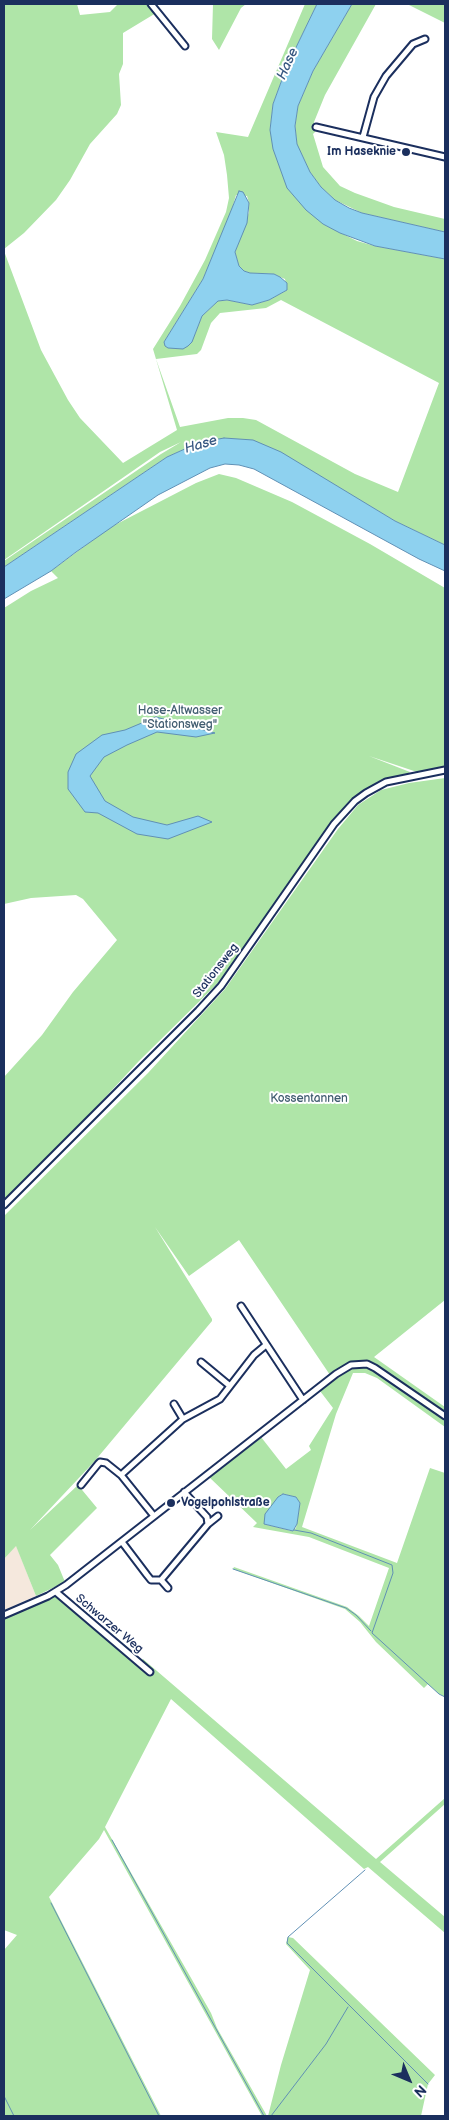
<!DOCTYPE html>
<html>
<head>
<meta charset="utf-8">
<style>
	body { margin:0 }
	#map { position:relative; width:449px; height:2120px; overflow:hidden; background:#fff; font-family:"Balsamiq Sans",sans-serif }
	canvas { display:block }
	.frame { position:absolute; inset:0; border:5px solid #1b2f5e; pointer-events:none }
	.north { position:absolute; left:384px; top:2055px; width:50px; height:50px; -webkit-text-stroke:4px #fff; paint-order:stroke; rotate:135deg; font-size:14px; font-weight:700; line-height:20px; text-align:center; color:#1b2f5e }
	.north::after { content:''; display:block; margin:auto; width:18px; height:22px; background:#1b2f5e; clip-path:polygon(50% 0,100% 100%,50% 72%,0 100%) }
</style>
</head>
<body>
<div id="map">
<canvas width="449" height="2120"></canvas>
<div class="frame"></div>
<div class="north">N</div>
</div>
<script>
const c = document.querySelector('canvas').getContext('2d');
c.lineJoin = 'round';
function paint(path, color) {
  c.fillStyle = color;
  c.fill(path, 'evenodd');
}
function poly(rows) {
  const path = new Path2D();
  for (const r of rows) {
    path.moveTo(r[0], r[1]);
    for (let i = 2; i < r.length; i += 2) path.lineTo(r[i], r[i + 1]);
  }
  return path;
}
function stroke(path, color, width, dash) {
  c.strokeStyle = color;
  c.lineWidth = width;
  c.lineCap = dash ? 'butt' : 'round';
  c.setLineDash(dash || []);
  c.stroke(path);
}
function drawText(font, color, halo, rows, align = 'center') {
  c.font = font + ' "Balsamiq Sans",sans-serif';
  c.lineWidth = 4;
  c.setLineDash([]);
  c.textBaseline = 'middle';
  c.strokeStyle = halo;
  c.fillStyle = color;
  for (const [text, x, y, turn = 0] of rows) {
    c.save();
    c.translate(x, y);
    c.rotate((+turn || 0) * Math.PI / 180);
    c.textAlign = isNaN(turn) ? turn : align;
    if (halo) c.strokeText(text, 0, 0);
    c.fillText(text, 0, 0);
    c.restore();
  }
}
const built = poly([
	[16,1545,36,1596,4,1610,4,1559]
]);
const green = poly([
	[4,4,77,4,80,15,110,12,118,4,148,4,156,13,123,33,123,64,119,74,121,105,117,114,90,144,70,180,56,200,24,233,4,249],
	[213,4,246,4,241,8,219,50,212,39],
	[305,4,317,4,287,66,273,104,270,130,323,224,357,241,375,246,445,259,445,545,395,521,331,483,198,443,167,457,4,567,4,561,161,454,181,442,160,452,4,560,4,251,41,350,68,400,80,418,123,463,177,430,153,349,180,306,205,260,226,212,229,198,227,175,224,155,216,132,248,137],
	[236,195,247,196,249,203,249,212,235,252,239,266,244,271,250,273,274,274,280,277,285,279,287,290,269,300,252,305,227,300,218,301,202,316,195,334,164,342,203,279,231,213],
	[281,300,439,383,398,492,355,474,256,420,243,418,228,418,180,427,156,359,197,354,201,350,211,323,220,313,266,308],
	[352,4,376,4,325,95,314,122,315,132,313,134,323,167,340,186,355,193,394,207,445,219,445,232,362,213,335,200,321,187,310,172,297,145,295,126,298,106,313,71],
	[407,4,445,4,445,23],
	[219,474,236,478,292,502,370,544,445,588,445,768,417,772,369,756,410,772,407,775,385,779,377,782,354,798,338,815,218,983,139,1061,86,1118,4,1201,4,1077,42,1035,73,992,117,940,83,899,76,895,31,898,4,904,4,608,31,591,58,578,51,571,109,528,196,483],
	[445,778,445,1300,374,1357,445,1407,445,1415,376,1367,349,1364,330,1375,239,1240,189,1276,155,1227,212,1319,212,1321,93,1463,30,1530,78,1485,97,1508,50,1555,58,1565,65,1582,36,1596,16,1546,4,1559,4,1216,148,1073,225,989,338,829,358,805,381,790,409,783],
	[359,1365,366,1365,375,1369,445,1418,445,1427,377,1378,365,1373,353,1373,336,1414,302,1527,397,1563,430,1468,445,1473,445,1697,439,1694,428,1684,424,1688,376,1642,360,1622,345,1609,233,1569,234,1567,347,1607,359,1616,369,1626,389,1568,309,1537,253,1527,257,1523,209,1477,261,1437,286,1469,311,1450,309,1446,333,1408,320,1391,349,1369],
	[283,1494,296,1497,300,1503,296,1528,292,1531,264,1524,278,1497],
	[54,1596,62,1597,139,1663,143,1659,376,1859,445,1798,445,1804,380,1862,445,1917,445,1933,368,1867,364,1869,171,1699,105,1827,211,2013,217,2028,267,2116,262,2116,104,1830,99,1839,49,1897,161,2116,4,2116,4,1950,17,1935,4,1930,4,1618],
	[288,1937,293,1938,435,2075,428,2084,421,2116,268,2116,281,2065,310,1970,286,1944]
]);
const water = poly([
	[317,4,352,4,313,71,298,106,295,126,297,144,310,172,321,187,335,200,349,208,362,213,445,232,445,259,375,246,340,233,323,224,306,210,287,188,273,149,270,130,273,104,287,66,317,4],
	[239,191,243,192,249,203,247,223,235,252,239,266,244,271,250,273,274,274,280,277,287,283,287,290,269,300,252,305,227,300,218,301,202,316,192,342,188,346,183,349,168,348,165,346,164,342,203,279,239,191],
	[224,438,253,440,281,452,395,521,445,545,445,571,419,559,254,469,239,465,225,464,210,468,158,495,76,552,51,571,4,599,4,567,167,457,198,443,224,438],
	[156,717,215,733,196,737,157,732,127,745,104,757,90,776,105,801,133,817,167,825,198,816,212,822,168,839,137,834,98,813,85,812,68,789,68,772,76,754,102,735,125,730,156,717],
	[283,1494,296,1497,300,1503,297,1524,293,1531,264,1524,265,1514,278,1497,283,1494]
]);
const stream = poly([
	[294,1530,311,1533,392,1565,393,1573,372,1633,439,1694,445,1697],
	[233,1569,346,1608,356,1615,371,1631],
	[112,1840,264,2116],
	[365,1870,288,1937,287,1943,428,2084],
	[51,1903,159,2116],
	[4,2096,14,2116],
	[271,2116,326,2044,348,2007]
]);
const minor = poly([
	[151,4,185,46],
	[316,127,445,157],
	[363,137,374,97,386,76,413,44,425,39],
	[4,1205,198,1011,221,986,334,824,355,801,366,793,386,782,445,770],
	[241,1306,303,1400],
	[201,1362,230,1386],
	[174,1404,183,1419],
	[121,1475,183,1419,220,1399,254,1355,266,1345],
	[81,1485,98,1464,100,1462,106,1463,121,1475,154,1516],
	[208,1524,218,1516],
	[122,1542,147,1575,151,1580,161,1580,208,1524,207,1517,184,1492],
	[161,1580,168,1588],
	[56,1592,150,1672],
	[4,1615,48,1596,66,1585,336,1374,351,1365,367,1364,375,1368,445,1416]
]);
const markers = [
	[406,152,5,"#1b2f5e"],
	[171,1503,5,"#1b2f5e"]
];
const poiNames = [
	["Im Haseknie",396,152],
	["Vogelpohlstraße",181,1503,"left"]
];
const parkNames = [
	["Hase-Altwasser",180,711],
	["\"Stationsweg\"",180,725],
	["Kossentannen",309,1099]
];
const streetNames = [
	["Stationsweg",216,971,-52],
	["Schwarzer Weg",109,1624,40]
];
const waterNames = [
	["Hase",288,64,-66],
	["Hase",201,445,-16]
];
paint(built, '#f5e8dd');
paint(green, '#afe5a8');
paint(water, '#8ed1ef');
stroke(water, '#6090b5', 1);
stroke(stream, '#6090b5', 1);
stroke(minor, '#1b2f5e', 9);
stroke(minor, '#fff', 5);
for (const [x, y, r, color] of markers) {
  const dot = new Path2D();
  dot.arc(x, y, r, 0, 2 * Math.PI);
  c.fillStyle = color;
  c.fill(dot);
  stroke(dot, '#fff', 2);
}
drawText('bold 12px', '#1b2f5e', '#fff', poiNames, 'right');
drawText('12px', '#405c70', '#fff', parkNames);
drawText('12px', '#1b2f5e', '#fff', streetNames);
drawText('italic 14px', '#385882', '#fff', waterNames);
</script>
</body>
</html>
